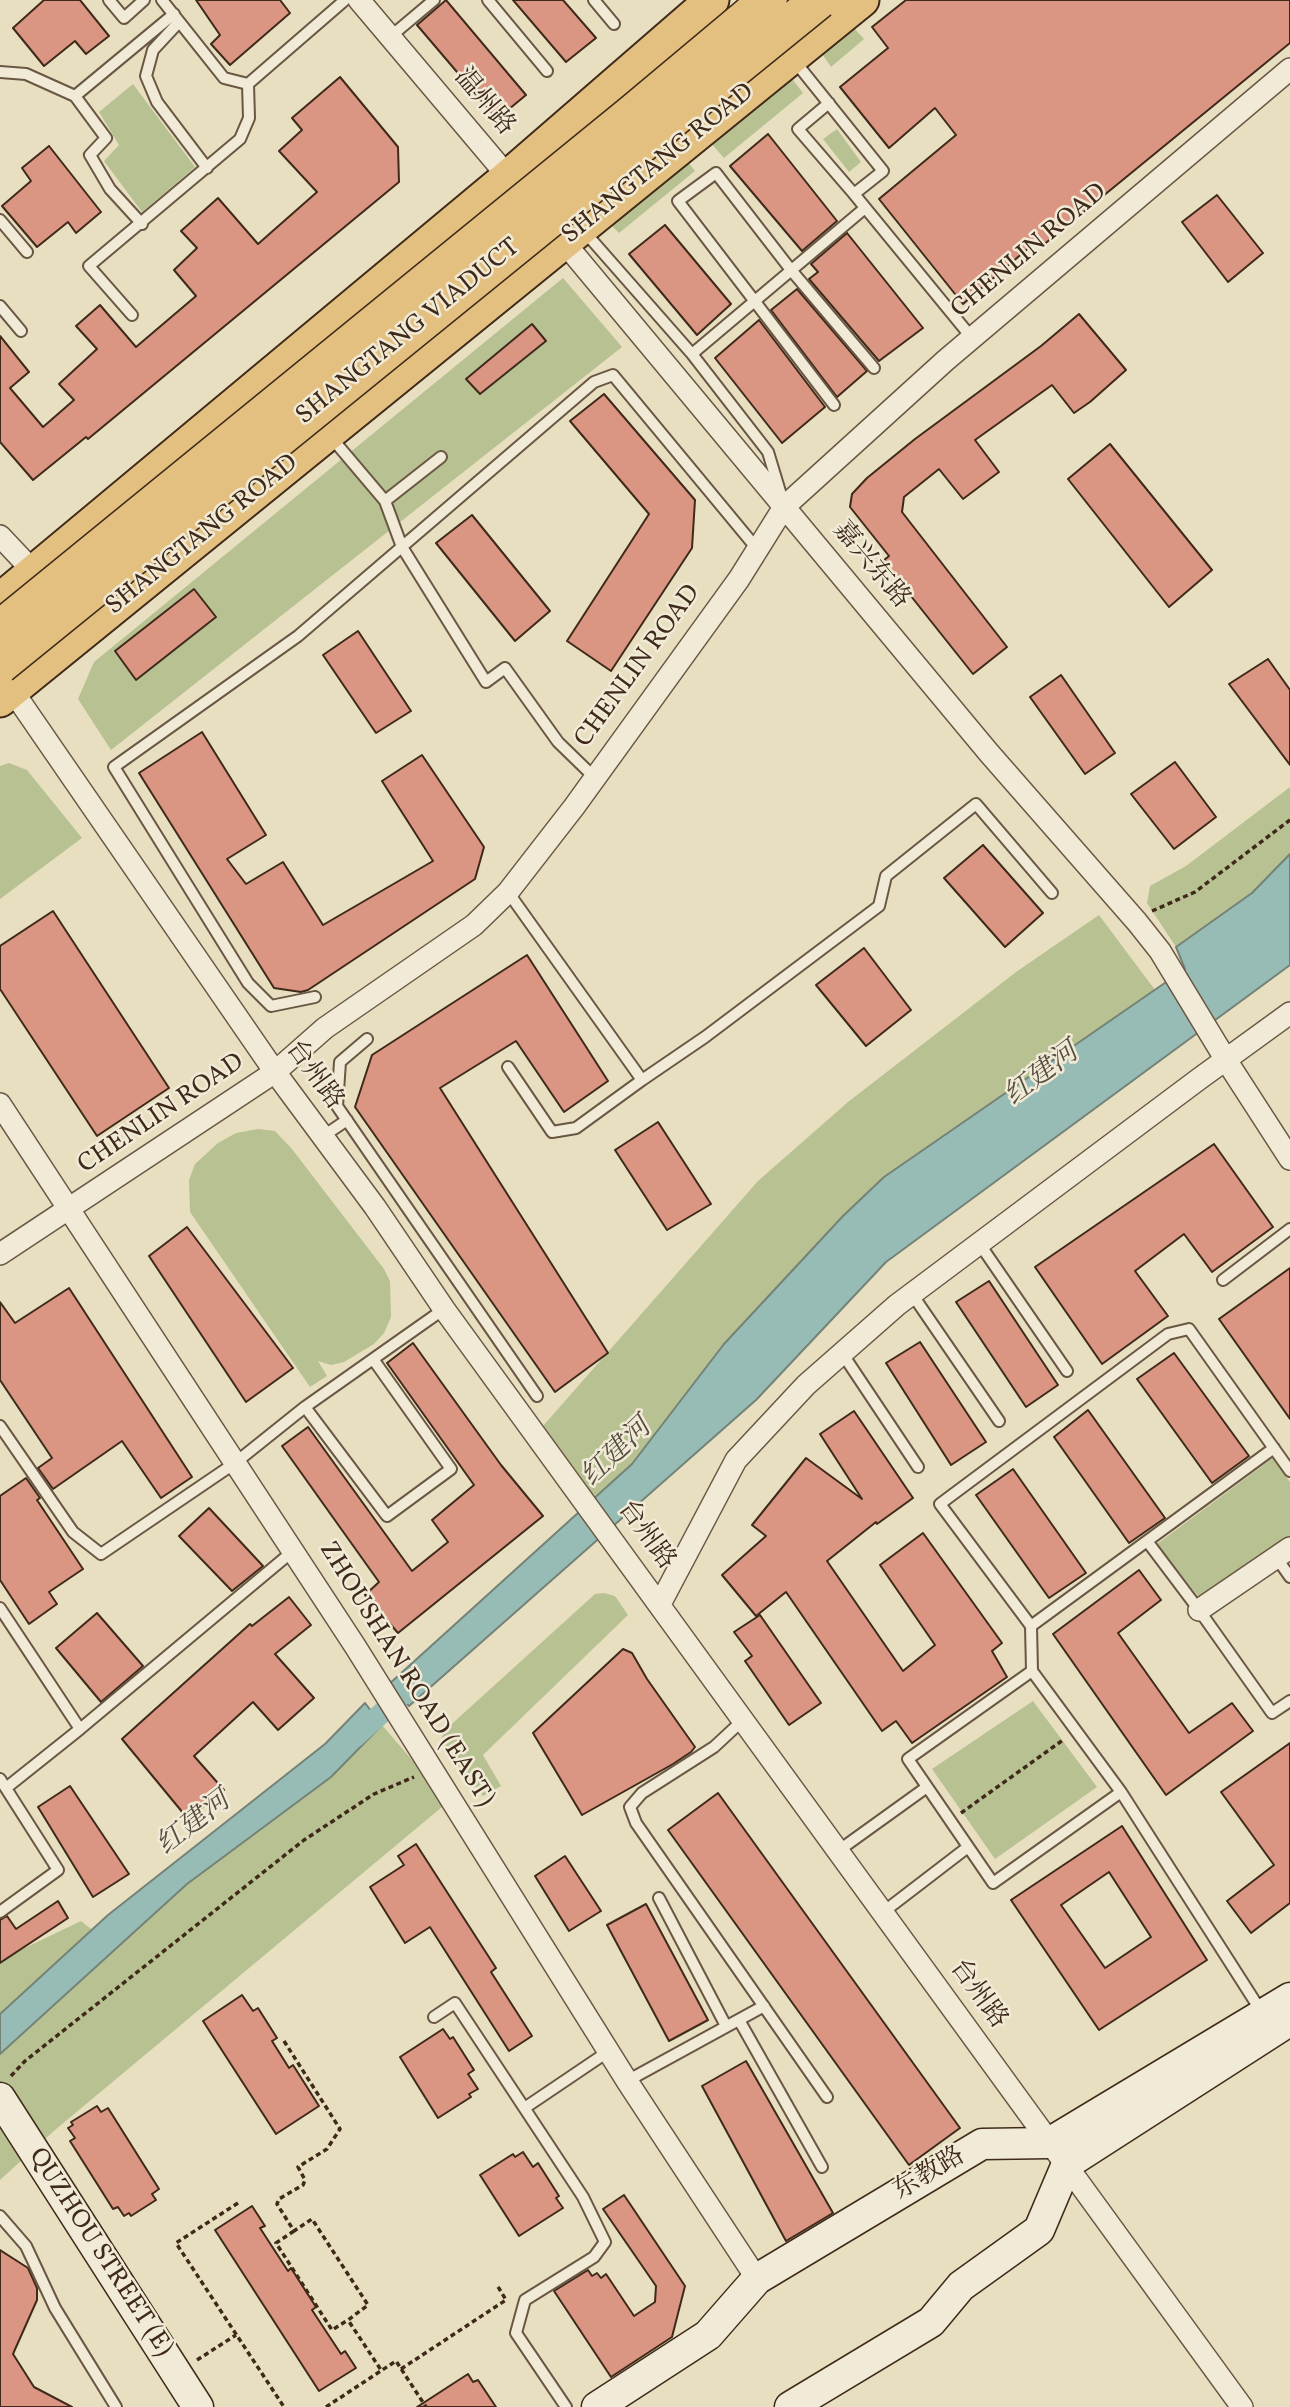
<!DOCTYPE html>
<html>
<head>
<meta charset="utf-8">
<style>
	body { margin:0 }
	canvas { display:block; background:#e8dfc1 }
</style>
</head>
<body>
<canvas width="1290" height="2407"></canvas>
<script>
const c = document.querySelector('canvas').getContext('2d');
c.lineJoin = 'round';
function paint(path, color) {
  c.fillStyle = color;
  c.fill(path, 'evenodd');
}
function poly(rows) {
  const path = new Path2D();
  for (const r of rows) {
    path.moveTo(r[0], r[1]);
    for (let i = 2; i < r.length; i += 2) path.lineTo(r[i], r[i + 1]);
  }
  return path;
}
function stroke(path, color, width, dash) {
  c.strokeStyle = color;
  c.lineWidth = width;
  c.lineCap = dash ? 'butt' : 'round';
  c.setLineDash(dash || []);
  c.stroke(path);
}
function drawText(font, color, halo, rows, align = 'center') {
  c.font = font + ' Vollkorn,"Noto Serif SC",serif';
  c.lineWidth = 5;
  c.setLineDash([]);
  c.textBaseline = 'middle';
  c.strokeStyle = halo;
  c.fillStyle = color;
  for (const [text, x, y, turn = 0] of rows) {
    c.save();
    c.translate(x, y);
    c.rotate((+turn || 0) * Math.PI / 180);
    c.textAlign = isNaN(turn) ? turn : align;
    if (halo) c.strokeText(text, 0, 0);
    c.fillText(text, 0, 0);
    c.restore();
  }
}
const green = poly([
	[852,26,864,39,831,67,821,52],
	[790,76,803,93,724,158,710,142],
	[133,84,195,167,142,212,104,161,119,145,99,112],
	[837,129,861,162,849,172,823,139],
	[687,161,695,171,619,233,607,221],
	[563,278,622,347,111,750,78,699,94,662],
	[9,763,27,770,82,838,0,899,0,766],
	[1290,787,1290,854,1252,893,1176,947,1147,903,1150,886,1186,866],
	[1099,915,1155,990,884,1177,843,1216,724,1344,632,1464,587,1504,536,1434,758,1181,848,1102,1016,972],
	[258,1129,275,1131,292,1149,384,1269,390,1281,391,1317,384,1333,374,1344,344,1362,331,1365,318,1361,327,1376,310,1387,190,1212,189,1180,195,1164,218,1143,236,1133],
	[1273,1458,1290,1482,1290,1539,1201,1600,1157,1544],
	[604,1593,615,1596,628,1615,483,1755,501,1786,483,1796,445,1749,441,1740,444,1731,595,1594],
	[1033,1701,1097,1787,995,1859,932,1769],
	[382,1725,448,1802,55,2130,0,2180,0,2054,187,1884,331,1777],
	[81,1921,92,1930,0,2014,0,1960]
]);
const water = poly([
	[1290,854,1290,965,886,1262,756,1400,409,1706,388,1685,632,1464,724,1344,843,1216,884,1177,1185,969,1176,947,1252,893,1290,854],
	[365,1703,382,1725,331,1777,187,1884,0,2054,0,2014,108,1915,325,1744,365,1703]
]);
const canal = poly([
	[355,1737,404,1693]
]);
const building = poly([
	[44,0,80,0,109,36,86,54,75,41,44,66,13,28,44,0],
	[196,0,280,0,290,13,230,65,211,44,220,35,196,0],
	[446,0,526,95,497,119,417,25,446,0],
	[513,0,563,0,596,38,566,62,513,0],
	[906,0,1290,0,1290,43,1042,246,1038,240,963,304,879,199,956,135,935,108,889,148,840,87,888,48,872,27,906,0],
	[340,77,398,147,399,182,88,439,86,437,33,480,0,442,0,336,29,372,10,388,43,427,74,400,59,384,97,349,76,326,100,305,136,347,196,296,174,270,197,248,181,231,218,198,258,244,317,192,279,151,302,130,292,118,340,77],
	[768,134,837,221,802,251,730,166,768,134],
	[49,146,101,212,76,233,68,222,37,247,2,206,31,181,22,168,49,146],
	[1217,195,1263,253,1228,282,1182,222,1217,195],
	[665,225,731,304,697,335,629,254,665,225],
	[847,233,923,328,879,361,809,279,818,272,811,264,847,233],
	[797,289,867,371,837,397,771,310,797,289],
	[1079,314,1126,370,1090,402,1074,413,1052,385,975,440,999,472,963,499,939,469,904,497,902,512,1007,647,973,674,883,561,889,556,850,507,852,494,867,478,915,439,1041,346,1079,314],
	[759,320,825,407,782,443,715,358,759,320],
	[532,324,546,341,480,394,466,379,532,324],
	[604,394,695,500,692,548,611,671,567,641,649,514,570,421,604,394],
	[1110,444,1212,570,1169,607,1068,479,1110,444],
	[472,515,550,611,515,641,436,543,472,515],
	[194,589,216,617,136,680,115,651,194,589],
	[358,631,411,711,376,733,323,655,358,631],
	[1268,659,1290,690,1290,765,1229,684,1268,659],
	[1061,675,1115,753,1085,774,1030,697,1061,675],
	[202,732,266,835,227,859,246,884,283,862,323,925,433,861,382,781,422,755,484,847,475,879,308,990,301,992,274,988,139,773,202,732],
	[1175,762,1216,817,1174,849,1131,794,1175,762],
	[983,845,1043,913,1005,947,944,878,983,845],
	[53,911,169,1088,97,1136,0,989,0,946,53,911],
	[864,948,911,1010,866,1046,816,985,864,948],
	[527,955,608,1081,564,1112,516,1041,440,1088,608,1353,555,1392,355,1107,372,1055,527,955],
	[658,1122,711,1204,667,1230,615,1150,658,1122],
	[1214,1144,1273,1227,1212,1272,1184,1234,1135,1271,1168,1316,1102,1364,1035,1267,1214,1144],
	[187,1227,293,1368,246,1402,149,1256,187,1227],
	[1290,1268,1290,1419,1219,1319,1290,1268],
	[989,1281,1058,1385,1026,1407,956,1302,989,1281],
	[69,1288,192,1477,161,1498,122,1441,53,1489,38,1468,52,1458,0,1380,0,1302,15,1323,69,1288],
	[920,1342,986,1442,951,1465,886,1363,920,1342],
	[413,1343,501,1465,543,1516,398,1633,365,1595,379,1582,282,1446,308,1427,412,1571,448,1542,432,1520,474,1485,387,1363,413,1343],
	[1174,1353,1249,1456,1212,1483,1137,1379,1174,1353],
	[1088,1410,1165,1518,1129,1543,1054,1437,1088,1410],
	[854,1411,913,1498,877,1524,876,1522,827,1561,903,1671,935,1645,880,1565,923,1533,1002,1643,992,1651,1007,1677,912,1743,896,1721,882,1731,786,1592,756,1616,722,1575,766,1536,752,1525,806,1458,862,1499,820,1434,854,1411],
	[1013,1469,1086,1573,1049,1598,976,1495,1013,1469],
	[26,1478,40,1498,37,1500,83,1569,49,1592,57,1604,29,1624,0,1580,0,1496,26,1478],
	[209,1508,263,1566,232,1591,179,1536,209,1508],
	[1139,1570,1161,1600,1118,1633,1189,1733,1232,1703,1253,1731,1166,1795,1053,1634,1139,1570],
	[289,1597,311,1625,275,1654,314,1698,278,1730,253,1702,194,1756,224,1790,188,1819,122,1739,250,1624,252,1626,289,1597],
	[97,1613,143,1666,101,1702,56,1648,97,1613],
	[760,1615,821,1703,789,1725,745,1661,752,1656,734,1632,760,1615],
	[623,1649,632,1653,647,1679,695,1747,691,1752,673,1764,582,1815,533,1733,623,1649],
	[1290,1743,1290,1903,1251,1933,1227,1901,1274,1865,1221,1792,1290,1743],
	[70,1786,129,1874,93,1897,38,1807,70,1786],
	[718,1793,960,2128,909,2165,668,1830,718,1793],
	[1122,1826,1207,1960,1099,2030,1011,1900,1122,1826],
	[1109,1872,1151,1937,1105,1968,1061,1905,1109,1872],
	[416,1844,496,1968,491,1972,532,2036,509,2051,430,1927,405,1943,370,1887,404,1865,398,1856,416,1844],
	[565,1856,601,1911,569,1931,535,1876,565,1856],
	[58,1901,68,1918,0,1963,0,1920,7,1916,16,1929,58,1901],
	[646,1904,708,2020,669,2041,607,1925,646,1904],
	[242,1995,253,2011,258,2008,277,2038,272,2041,289,2068,293,2065,319,2106,276,2134,203,2021,242,1995],
	[443,2029,450,2039,453,2037,474,2070,468,2074,478,2089,469,2094,471,2097,438,2118,400,2057,443,2029],
	[746,2061,833,2213,786,2241,702,2086,746,2061],
	[97,2106,101,2112,108,2108,159,2189,152,2194,156,2200,131,2216,129,2213,124,2216,118,2207,113,2209,70,2141,75,2138,68,2128,73,2125,71,2122,97,2106],
	[523,2152,533,2167,538,2163,559,2196,556,2198,563,2208,519,2236,480,2175,513,2154,515,2157,523,2152],
	[624,2195,685,2286,672,2337,611,2377,554,2291,588,2270,592,2276,597,2273,601,2278,606,2274,634,2316,655,2302,656,2286,603,2209,624,2195],
	[252,2206,265,2226,260,2228,288,2271,291,2268,316,2307,312,2310,341,2354,345,2351,356,2368,319,2391,215,2230,252,2206],
	[0,2250,28,2268,37,2288,37,2300,13,2354,34,2387,72,2407,0,2407,0,2250],
	[468,2374,473,2382,478,2380,496,2407,417,2407,468,2374]
]);
const path = poly([
	[1152,911,1195,892,1290,820],
	[961,1813,1063,1740],
	[284,2041,340,2129,327,2149,298,2167,305,2180,303,2185,279,2199,277,2204,294,2231,312,2219,368,2305,348,2320,381,2370],
	[11,2076,25,2061,304,1840,374,1794,414,1777],
	[238,2203,176,2243,284,2407],
	[294,2231,276,2243,332,2330,348,2320],
	[197,2360,236,2335],
	[401,2369,506,2300,497,2285],
	[326,2407,396,2361,426,2407]
]);
const lane = poly([
	[109,0,124,18,144,0],
	[162,0,224,78,248,84],
	[488,0,547,71],
	[594,0,614,24],
	[179,22,153,50,146,76,157,102,207,168],
	[390,37,434,0],
	[793,59,883,171,854,194,972,338],
	[0,72,26,74,75,96,174,14],
	[75,96,106,138,90,155,110,189,142,224],
	[829,103,798,129,854,194],
	[0,220,27,252],
	[583,230,692,354,768,452,781,495],
	[0,306,21,331],
	[132,315,89,266,240,139,249,118,248,84,345,0],
	[692,354,865,208],
	[834,405,678,201,716,173,791,270,874,368],
	[330,436,385,501,402,547,486,682,505,668,558,742,594,777],
	[385,501,441,457],
	[508,892,642,1080,705,1037,879,906,886,876,976,804,1052,893],
	[315,997,271,1006,248,983,114,767,298,636,594,382,613,375,758,550],
	[367,1039,340,1062,337,1106,537,1396],
	[508,1067,552,1132,576,1128,642,1080],
	[322,1137,347,1120],
	[979,1243,1067,1371],
	[1223,1280,1290,1229],
	[912,1294,999,1421],
	[842,1353,918,1467],
	[305,1407,387,1516,451,1469,373,1359],
	[0,1426,73,1532,101,1554,235,1463,305,1407,444,1309],
	[1147,1541,1199,1610,1272,1713,1290,1701],
	[1276,1557,1290,1577],
	[0,1608,80,1729],
	[1031,1626,940,1504,1168,1334,1189,1329,1290,1471],
	[1032,1671,1121,1792,1261,2011],
	[743,1720,714,1747,642,1793,630,1807,636,1823,827,2097],
	[0,1779,58,1870,0,1912],
	[6,1788,80,1729,293,1551],
	[1121,1792,993,1883,908,1759,1032,1671,1031,1626,1274,1448],
	[838,1851,927,1787],
	[659,1898,726,2026],
	[882,1913,968,1847],
	[434,2017,455,2003,583,2197,605,2242,594,2257,525,2300,516,2333,566,2407],
	[739,2020,822,2167],
	[627,2081,764,2006],
	[526,2107,609,2051],
	[0,2216,26,2246,55,2308,116,2407]
]);
const street = poly([
	[359,0,516,186],
	[558,235,989,753,1137,922,1160,951,1226,1060,1290,1159],
	[0,536,33,571],
	[12,690,275,1072,375,1207,444,1309,1242,2407],
	[0,1104,355,1646,627,2081,757,2279],
	[0,1254,275,1072,325,1028,474,925,508,892,574,807,739,579,784,507,946,360,1290,69],
	[660,1604,736,1460,806,1385,897,1305,1199,1079,1290,1013],
	[1199,1610,1290,1548]
]);
const secondary = poly([
	[0,2098,198,2407],
	[597,2407,708,2335,757,2279,982,2144,1049,2143,1290,1998],
	[790,2407,931,2322,961,2286,1039,2230,1067,2164,1286,2023]
]);
const primary = poly([
	[0,600,508,177,712,0],
	[0,700,862,0]
]);
const highwayBridge = poly([
	[0,629,633,113,768,0],
	[0,665,819,0]
]);
const streetNames = [
	["温州路",483,103,50],
	["SHANGTANG ROAD",659,165,-39],
	["CHENLIN ROAD",1030,252,-40],
	["SHANGTANG VIADUCT",409,333,-39],
	["SHANGTANG ROAD",203,536,-39],
	["嘉兴东路",870,566,50],
	["CHENLIN ROAD",639,667,-54],
	["台州路",313,1076,54],
	["CHENLIN ROAD",162,1115,-34],
	["台州路",645,1536,54],
	["ZHOUSHAN ROAD (EAST)",405,1675,58],
	["台州路",977,1995,54],
	["东教路",930,2175,-31],
	["QUZHOU STREET (E)",99,2253,57]
];
const waterNames = [
	["红建河",1043,1076,-37],
	["红建河",618,1454,-44],
	["红建河",195,1825,-38]
];
paint(green, '#b8c191');
paint(water, '#97bcb5');
stroke(water, '#748277', 2);
stroke(canal, '#97bcb5', 21);
paint(building, '#db9583');
stroke(building, '#3f2a1a', 2);
stroke(lane, '#695744', 14);
stroke(street, '#695744', 24);
stroke(secondary, '#3f2a1a', 33);
stroke(primary, '#3f2a1a', 37);
stroke(path, '#3f2a1a', 3.5, [5, 3.5]);
stroke(lane, '#f0ead7', 10);
stroke(street, '#f0ead7', 21);
stroke(secondary, '#f0ead7', 30);
stroke(primary, '#e4c080', 33);
stroke(highwayBridge, '#3f2a1a', 40, []);
stroke(highwayBridge, '#e4c080', 37);
drawText('26px', '#3f2a1a', '#f0ead7', streetNames);
drawText('italic 28px', '#554e41', '#f0ead7', waterNames);
</script>
</body>
</html>
